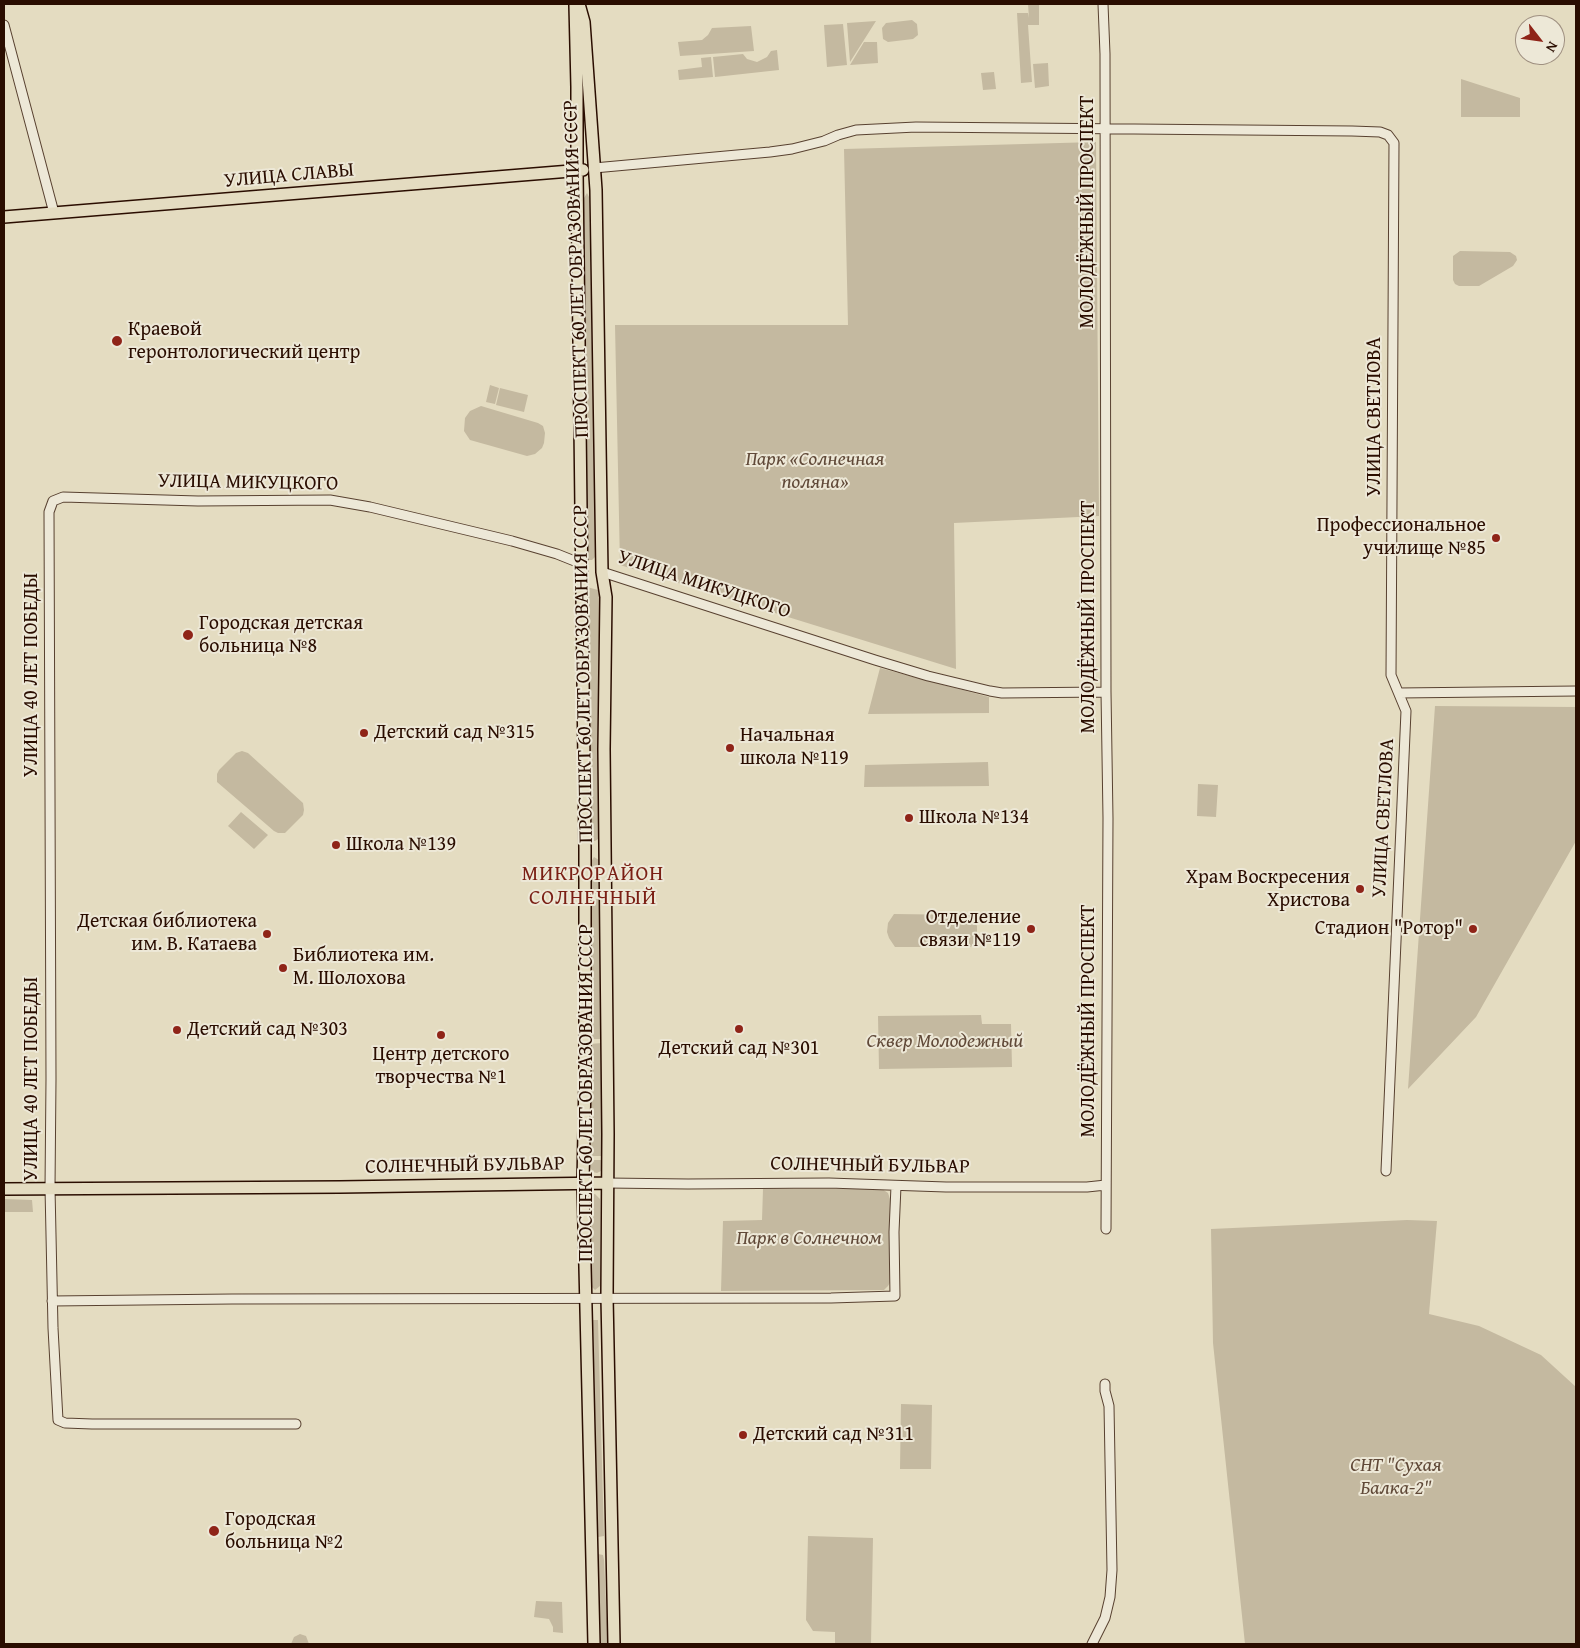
<!DOCTYPE html>
<html>
<head>
<meta charset="utf-8">
<style>
	body { margin:0 }
	#map { position:relative; width:1580px; height:1648px; overflow:hidden; background:#e4dcc1; font-family:"Gentium Book Plus",serif }
	canvas { display:block }
	.frame { position:absolute; inset:0; border:5px solid #2a0d00; pointer-events:none }
	.north { position:absolute; left:1515px; top:15px; width:50px; height:50px; box-sizing:border-box; background:#ede8d7; border:1px solid #9f9081; border-radius:50%; rotate:120deg; font-size:14px; font-weight:700; line-height:20px; text-align:center; color:#2a0d00 }
	.north::after { content:''; display:block; margin:auto; width:18px; height:22px; background:#8f2418; clip-path:polygon(50% 0,100% 100%,50% 72%,0 100%) }
</style>
</head>
<body>
<div id="map">
<canvas width="1580" height="1648"></canvas>
<div class="frame"></div>
<div class="north">N</div>
</div>
<script>
const c = document.querySelector('canvas').getContext('2d');
c.lineJoin = 'round';
function paint(path, color) {
  c.fillStyle = color;
  c.fill(path, 'evenodd');
}
function poly(rows) {
  const path = new Path2D();
  for (const r of rows) {
    path.moveTo(r[0], r[1]);
    for (let i = 2; i < r.length; i += 2) path.lineTo(r[i], r[i + 1]);
  }
  return path;
}
function stroke(path, color, width, dash) {
  c.strokeStyle = color;
  c.lineWidth = width;
  c.lineCap = dash ? 'butt' : 'round';
  c.setLineDash(dash || []);
  c.stroke(path);
}
function drawText(font, color, halo, rows, align = 'center') {
  c.font = font + ' "Gentium Book Plus",serif';
  c.lineWidth = 4;
  c.setLineDash([]);
  c.textBaseline = 'middle';
  c.strokeStyle = halo;
  c.fillStyle = color;
  for (const [text, x, y, turn = 0] of rows) {
    c.save();
    c.translate(x, y);
    c.rotate((+turn || 0) * Math.PI / 180);
    c.textAlign = isNaN(turn) ? turn : align;
    if (halo) c.strokeText(text, 0, 0);
    c.fillText(text, 0, 0);
    c.restore();
  }
}
const green = poly([
	[1028,4,1039,4,1039,25,1028,25,1032,82,1021,83,1017,13,1028,13,1029,18],
	[912,20,917,24,918,35,913,39,888,42,883,39,882,28,886,23],
	[876,21,850,62,847,23],
	[843,24,847,65,827,67,824,25],
	[751,26,754,51,680,56,678,42,702,40,708,35,712,28],
	[864,42,877,42,878,63,850,65],
	[777,50,779,70,715,77,713,57,743,54,747,59,757,62,767,57,771,51],
	[711,57,713,77,679,80,678,70,702,67,701,58],
	[1048,63,1049,86,1035,88,1033,64],
	[994,72,996,89,983,90,981,73],
	[1461,79,1520,98,1520,117,1461,117],
	[1096,142,1099,516,954,523,956,669,620,565,615,325,848,325,844,149],
	[587,193,589,197,596,556,592,560,589,560,586,555,584,198],
	[1460,251,1510,252,1516,256,1517,260,1513,266,1479,286,1459,286,1455,284,1453,280,1453,256],
	[490,385,499,388,495,404,486,402],
	[500,388,528,395,524,412,496,405],
	[481,406,538,423,543,426,545,433,544,443,542,448,535,454,527,456,470,440,464,431,465,418,470,411],
	[587,587,598,590,599,594,599,834,598,839,595,841,592,841,591,838],
	[880,668,989,697,989,713,868,714],
	[1435,706,1576,707,1576,841,1476,1017,1408,1089],
	[242,751,248,753,303,803,304,810,303,815,285,833,278,833,274,831,217,782,217,774,219,770,236,753],
	[988,762,989,786,864,787,865,765],
	[1198,784,1218,785,1216,817,1197,816],
	[241,812,268,835,254,849,228,826],
	[594,857,599,860,599,894,590,894,591,862],
	[590,899,599,899,602,1039,589,1039],
	[894,914,971,915,977,926,977,937,971,947,895,947,889,938,887,932,888,923],
	[981,1015,982,1024,1011,1024,1012,1067,879,1069,878,1016],
	[602,1043,603,1156,589,1156,590,1044],
	[590,1160,603,1160,601,1171,597,1173,593,1172,590,1167],
	[763,1189,882,1189,888,1193,890,1199,891,1210,891,1281,888,1286,884,1290,721,1291,723,1221,762,1220],
	[595,1194,600,1199,600,1286,595,1290,591,1286,590,1199,591,1195],
	[4,1199,32,1200,33,1212,4,1212],
	[1407,1220,1437,1221,1429,1314,1479,1326,1541,1355,1576,1387,1576,1644,1245,1644,1213,1343,1211,1229],
	[593,1320,598,1320,604,1536,598,1537],
	[901,1404,932,1405,931,1469,900,1469],
	[808,1536,873,1538,871,1644,835,1644,835,1632,813,1631,806,1620],
	[598,1554,603,1555,604,1560,608,1644,600,1644],
	[536,1601,562,1602,563,1633,553,1632,553,1627,549,1619,534,1617],
	[300,1634,306,1636,309,1644,291,1644,294,1637]
]);
const minor = poly([
	[1103,4,1105,54,1106,692,1108,818,1106,1229],
	[4,25,54,213],
	[594,168,770,152,792,149,824,141,838,135,856,130,916,127,1352,131,1380,132,1388,135,1394,143,1391,675,1406,711,1386,1171],
	[602,572,875,660,928,676,990,691,1002,693,1106,692],
	[1399,693,1576,691],
	[607,1183,688,1184,829,1183,946,1187,1087,1187,1106,1185],
	[52,1301,232,1299,831,1298,895,1296,894,1232,896,1186],
	[296,1424,92,1424,65,1423,58,1420,53,1328,50,1188,51,1079,49,512,53,501,63,497,198,501,330,500,370,507,512,541,557,554,582,564],
	[1092,1644,1105,1618,1110,1597,1112,1570,1109,1406,1105,1391,1105,1384]
]);
const major = poly([
	[579,4,584,22,596,190,602,572,606,597,604,749,608,1134,607,1297,614,1644],
	[575,5,577,87,577,172,585,848,585,1079,583,1183,594,1644],
	[4,217,583,170],
	[4,1189,340,1187,607,1183]
]);
const markers = [
	[117,341,6,"#8f2418"],
	[1496,538,5,"#8f2418"],
	[188,635,6,"#8f2418"],
	[364,733,5,"#8f2418"],
	[730,748,5,"#8f2418"],
	[909,818,5,"#8f2418"],
	[336,845,5,"#8f2418"],
	[1360,889,5,"#8f2418"],
	[1031,929,5,"#8f2418"],
	[1473,929,5,"#8f2418"],
	[267,934,5,"#8f2418"],
	[283,968,5,"#8f2418"],
	[739,1029,5,"#8f2418"],
	[177,1030,5,"#8f2418"],
	[441,1035,5,"#8f2418"],
	[743,1435,5,"#8f2418"],
	[214,1531,6,"#8f2418"]
];
const streetNames = [
	["УЛИЦА СЛАВЫ",289,176,-5],
	["МОЛОДЁЖНЫЙ ПРОСПЕКТ",1088,212,-90],
	["ПРОСПЕКТ 60 ЛЕТ ОБРАЗОВАНИЯ СССР",577,269,-92],
	["УЛИЦА СВЕТЛОВА",1375,417,-90],
	["УЛИЦА МИКУЦКОГО",248,483,1],
	["УЛИЦА МИКУЦКОГО",704,585,18],
	["МОЛОДЁЖНЫЙ ПРОСПЕКТ",1089,617,-90],
	["ПРОСПЕКТ 60 ЛЕТ ОБРАЗОВАНИЯ СССР",584,674,-91],
	["УЛИЦА 40 ЛЕТ ПОБЕДЫ",32,675,-90],
	["УЛИЦА СВЕТЛОВА",1384,818,-87],
	["МОЛОДЁЖНЫЙ ПРОСПЕКТ",1089,1021,-90],
	["УЛИЦА 40 ЛЕТ ПОБЕДЫ",32,1079,-90],
	["ПРОСПЕКТ 60 ЛЕТ ОБРАЗОВАНИЯ СССР",587,1093,-90],
	["СОЛНЕЧНЫЙ БУЛЬВАР",465,1166,-1],
	["СОЛНЕЧНЫЙ БУЛЬВАР",870,1166,1]
];
const poiNames = [
	["Краевой",128,330],
	["геронтологический центр",128,353],
	["Профессиональное",1486,526,"right"],
	["училище №85",1486,549,"right"],
	["Городская детская",199,624],
	["больница №8",199,647],
	["Детский сад №315",374,733],
	["Начальная",740,736],
	["школа №119",740,759],
	["Школа №134",919,818],
	["Школа №139",346,845],
	["Храм Воскресения",1350,878,"right"],
	["Христова",1350,901,"right"],
	["Отделение",1021,918,"right"],
	["связи №119",1021,941,"right"],
	["Детская библиотека",257,922,"right"],
	["им. В. Катаева",257,945,"right"],
	["Стадион \"Ротор\"",1463,929,"right"],
	["Библиотека им.",293,956],
	["М. Шолохова",293,979],
	["Детский сад №303",187,1030],
	["Детский сад №301",739,1049,"center"],
	["Центр детского",441,1055,"center"],
	["творчества №1",441,1078,"center"],
	["Детский сад №311",753,1435],
	["Городская",225,1520],
	["больница №2",225,1543]
];
const parkNames = [
	["Парк «Солнечная",815,460],
	["поляна»",815,483],
	["Сквер Молодежный",945,1042],
	["Парк в Солнечном",809,1239],
	["СНТ \"Сухая",1396,1466],
	["Балка-2\"",1396,1489]
];
const neighbourhoodNames = [
	["МИКРОРАЙОН",593,875],
	["СОЛНЕЧНЫЙ",593,899]
];
paint(green, '#c4b9a0');
stroke(minor, '#584130', 11);
stroke(major, '#2a0d00', 14);
stroke(minor, '#ede8d7', 9);
stroke(major, '#e4dcc1', 11);
for (const [x, y, r, color] of markers) {
  const dot = new Path2D();
  dot.arc(x, y, r, 0, 2 * Math.PI);
  c.fillStyle = color;
  c.fill(dot);
  stroke(dot, '#ede8d7', 2);
}
drawText('20px', '#2a0d00', '#ede8d7', streetNames);
drawText('20px', '#2a0d00', '#ede8d7', poiNames, 'left');
drawText('italic 20px', '#604938', '#ede8d7', parkNames);
c.letterSpacing = '1px';
drawText('21px', '#7a1f14', '#ede8d7', neighbourhoodNames);
c.letterSpacing = '0px';
</script>
</body>
</html>
